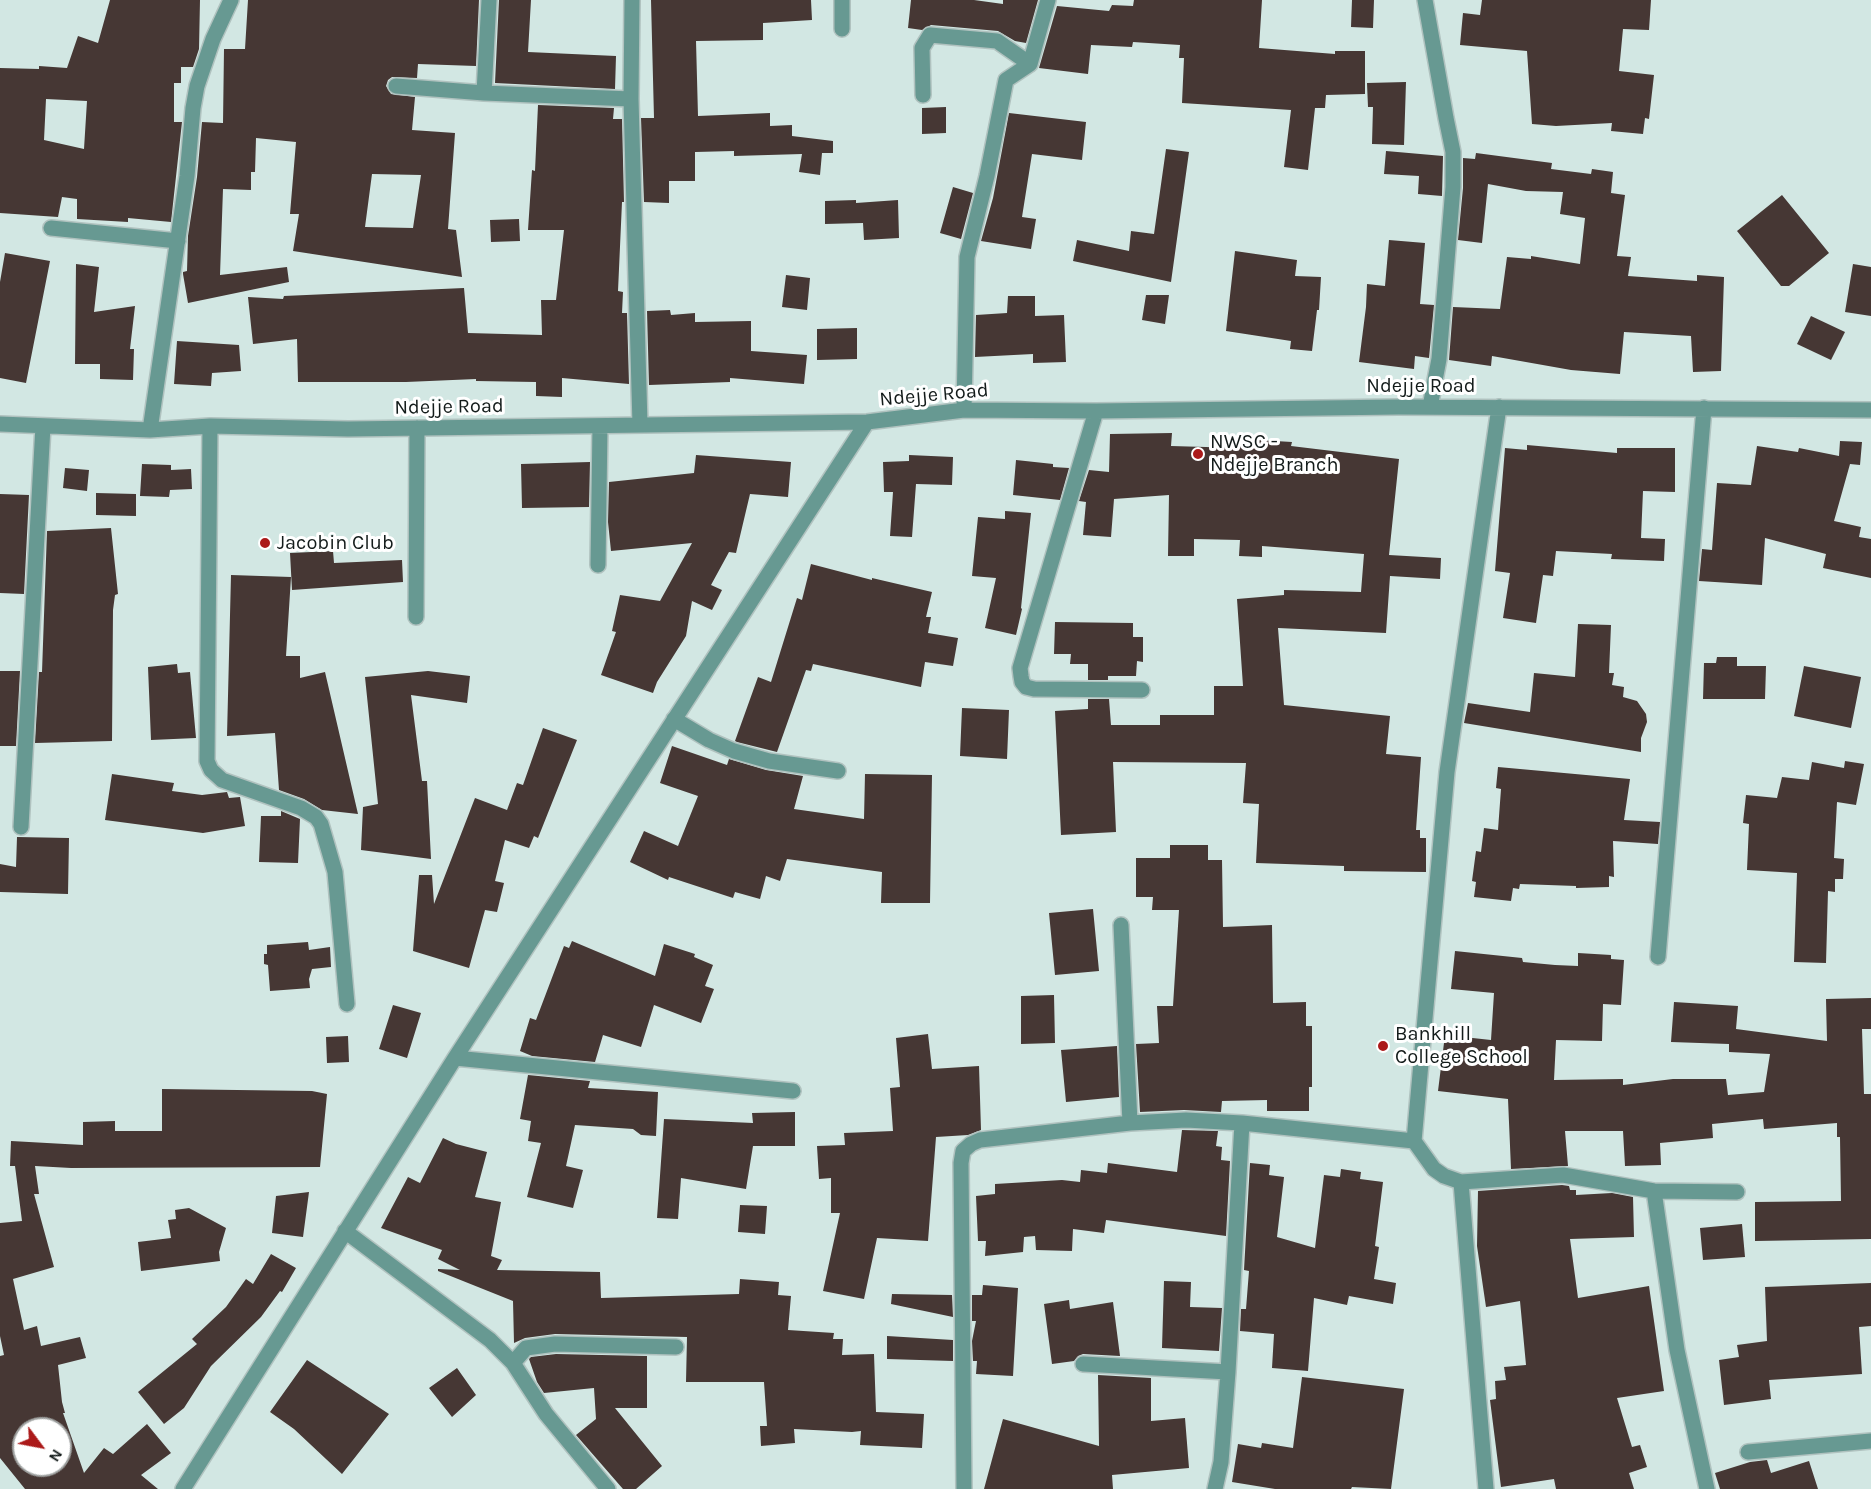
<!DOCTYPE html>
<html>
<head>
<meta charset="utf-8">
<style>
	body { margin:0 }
	#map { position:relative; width:1871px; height:1489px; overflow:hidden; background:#d2e7e3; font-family:Karla,sans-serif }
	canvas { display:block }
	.north { position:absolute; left:12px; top:1417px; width:60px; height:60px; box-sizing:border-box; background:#fff; border:2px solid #a1a4a3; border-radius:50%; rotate:122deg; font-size:16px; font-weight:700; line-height:24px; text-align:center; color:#131b1a }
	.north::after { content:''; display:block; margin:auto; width:21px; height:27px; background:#ab1919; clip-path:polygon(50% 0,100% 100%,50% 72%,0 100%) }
</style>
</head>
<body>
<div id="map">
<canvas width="1871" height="1489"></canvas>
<div class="north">N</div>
</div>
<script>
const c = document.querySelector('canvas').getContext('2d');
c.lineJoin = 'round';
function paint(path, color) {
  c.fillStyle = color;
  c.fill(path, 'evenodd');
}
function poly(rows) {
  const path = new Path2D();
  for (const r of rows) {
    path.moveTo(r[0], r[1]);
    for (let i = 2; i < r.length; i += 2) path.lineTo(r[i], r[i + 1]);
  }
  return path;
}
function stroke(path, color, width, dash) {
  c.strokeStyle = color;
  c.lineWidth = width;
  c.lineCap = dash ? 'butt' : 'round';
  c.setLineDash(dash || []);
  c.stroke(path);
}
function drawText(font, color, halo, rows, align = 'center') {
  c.font = font + ' Karla,sans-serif';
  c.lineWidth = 6;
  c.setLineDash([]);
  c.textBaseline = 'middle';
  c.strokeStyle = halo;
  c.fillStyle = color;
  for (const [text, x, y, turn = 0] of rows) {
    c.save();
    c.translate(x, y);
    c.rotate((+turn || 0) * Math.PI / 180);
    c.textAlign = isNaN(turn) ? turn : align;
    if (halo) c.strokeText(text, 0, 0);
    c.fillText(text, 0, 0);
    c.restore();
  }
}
const building = poly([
	[110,0,200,0,199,49,193,67,181,67,181,83,174,83,174,122,182,122,171,222,128,218,128,222,77,219,77,199,62,197,58,217,0,213,0,68,39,69,39,66,67,68,78,36,98,43],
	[46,99,87,101,84,149,44,140],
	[248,0,479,0,476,66,418,64,417,78,392,77,388,80,386,86,391,94,415,97,412,130,455,133,448,229,456,230,462,277,293,251,299,214,290,214,296,142,256,138,255,172,251,172,251,190,223,189,220,275,287,267,289,282,188,303,183,274,183,272,187,271,188,236,197,177,202,122,223,123,224,49,245,49],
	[372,174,421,175,413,228,365,227],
	[499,0,531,0,528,52,616,56,615,89,495,83],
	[651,0,811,0,812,20,763,23,763,40,696,41,698,116,770,113,770,126,792,125,792,136,833,141,833,153,822,153,820,175,799,172,802,154,734,156,734,151,695,152,695,181,669,181,669,203,644,202,641,118,654,118],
	[911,0,974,0,1003,4,1003,0,1038,0,1026,43,1015,41,998,31,931,25,922,30,908,28],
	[1134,0,1262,0,1259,48,1335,54,1335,51,1365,51,1365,94,1326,95,1325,108,1315,108,1308,170,1284,167,1291,110,1182,103,1184,58,1179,58,1180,45,1133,42,1132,47,1091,45,1088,74,1039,68,1057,6,1109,11,1112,5,1133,6],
	[1352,0,1374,0,1373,28,1351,27],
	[1482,0,1651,0,1649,30,1623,29,1619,71,1654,75,1649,119,1645,118,1643,134,1611,131,1612,123,1556,126,1532,124,1527,51,1460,45,1463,13,1480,15],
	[1406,82,1404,145,1372,144,1373,107,1368,107,1367,83],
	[538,105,614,108,613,119,622,119,624,202,622,202,618,291,623,292,622,313,627,313,629,384,562,378,562,397,536,396,536,382,476,381,476,379,406,382,298,382,297,339,253,344,248,297,283,299,284,296,464,288,468,333,542,335,541,300,556,300,564,230,528,230,532,170,535,171],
	[946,107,946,133,922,134,922,108],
	[1009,113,1086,122,1082,160,1032,154,1022,217,1036,219,1031,249,981,241,993,198],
	[1166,149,1189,152,1171,282,1073,261,1077,240,1129,251,1131,231,1154,234],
	[1386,151,1443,156,1442,196,1418,194,1419,176,1384,174],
	[1476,153,1552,163,1551,169,1591,174,1592,169,1613,172,1611,193,1625,195,1617,256,1631,257,1628,276,1697,281,1697,275,1724,277,1721,371,1693,372,1691,336,1624,332,1620,374,1571,370,1492,356,1491,366,1449,360,1453,307,1500,309,1507,257,1531,259,1531,256,1580,264,1585,218,1560,214,1563,192,1526,191,1488,184,1482,243,1458,240,1463,188,1463,158,1475,159],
	[953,187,973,193,961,239,940,233],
	[1782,195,1829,253,1789,286,1781,286,1737,231],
	[856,200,856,203,898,200,899,238,864,240,863,223,825,224,825,201],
	[519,219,520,241,491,242,490,220],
	[1389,240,1425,243,1420,304,1434,305,1429,358,1415,356,1414,369,1359,362,1366,307,1367,284,1385,286],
	[1235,251,1297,260,1295,276,1321,277,1319,310,1317,310,1312,351,1290,349,1291,341,1226,331],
	[5,253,50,261,26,383,0,378,0,282],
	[76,264,99,267,94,312,135,306,130,349,134,349,133,380,100,379,100,364,75,364],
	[1853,264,1871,267,1871,316,1845,312],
	[786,275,810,278,807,310,782,307],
	[1146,295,1169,295,1165,324,1142,320],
	[1008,296,1035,296,1035,316,1064,315,1066,362,1033,363,1033,354,975,357,976,315,1007,313],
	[670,310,671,315,695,313,695,322,751,321,751,351,807,355,804,384,730,378,730,382,649,385,647,311],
	[1811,316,1845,332,1831,360,1797,344],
	[857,328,857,359,817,360,817,329],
	[177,341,239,345,241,371,212,373,211,386,174,384],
	[1172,433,1171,446,1240,448,1241,439,1292,442,1291,446,1399,459,1389,555,1441,558,1440,579,1390,576,1386,633,1278,628,1284,705,1390,716,1386,754,1421,757,1416,830,1420,830,1420,838,1426,838,1426,872,1344,871,1344,866,1256,863,1259,804,1243,803,1246,763,1113,762,1116,832,1061,835,1055,711,1088,709,1088,699,1109,699,1111,725,1160,725,1160,715,1214,715,1214,686,1243,686,1237,599,1284,595,1284,590,1361,592,1364,554,1262,546,1262,557,1239,556,1240,540,1194,539,1194,556,1168,556,1169,495,1114,499,1111,537,1083,535,1086,502,1079,501,1089,470,1109,472,1110,434],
	[1840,441,1862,442,1860,465,1850,464,1834,521,1861,527,1859,537,1871,539,1871,578,1823,568,1826,554,1765,538,1762,585,1699,581,1702,549,1712,550,1717,483,1751,485,1757,446,1798,452,1799,448,1839,456],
	[1527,445,1617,453,1617,448,1675,448,1675,492,1643,491,1641,538,1665,539,1664,561,1611,559,1612,554,1556,551,1553,576,1543,575,1536,623,1503,618,1510,573,1495,571,1505,448,1527,450],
	[696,455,791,462,788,497,750,494,736,553,729,552,711,585,722,590,712,610,692,601,686,636,657,682,653,693,601,675,616,632,612,631,620,595,660,601,692,543,611,551,608,522,609,482,694,473],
	[909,455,953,457,952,485,916,484,912,537,890,536,893,492,884,492,883,462,909,461],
	[1016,460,1053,464,1053,467,1069,468,1060,500,1013,495],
	[590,462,589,507,522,508,521,464],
	[142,464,171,465,171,470,191,469,192,489,170,490,169,497,140,496],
	[65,468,89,470,87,491,63,488],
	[96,493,136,494,136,516,96,515],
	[0,494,29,495,24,594,0,593],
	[1005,511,1031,513,1021,608,1022,609,1016,635,985,628,996,578,972,576,978,517,1005,519],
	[111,528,118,594,115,595,113,610,112,741,35,743,39,672,42,672,47,531],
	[333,551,334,563,402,560,403,582,292,590,290,553],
	[811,564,872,580,872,578,932,592,926,617,931,617,928,633,958,638,953,666,925,662,921,687,813,664,811,671,806,670,777,752,737,742,735,741,758,677,771,682,797,598,802,600],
	[231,575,291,577,286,656,300,656,300,678,325,672,358,814,322,810,304,799,279,790,275,733,227,736],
	[1055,622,1133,623,1133,637,1143,637,1143,662,1137,661,1136,676,1108,676,1108,680,1088,680,1088,664,1070,664,1071,654,1054,654],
	[1578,624,1611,625,1609,673,1614,673,1612,685,1624,687,1623,697,1637,701,1646,714,1647,722,1641,738,1641,752,1464,723,1468,703,1530,712,1534,673,1575,677],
	[1717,657,1737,657,1737,666,1766,666,1765,699,1703,699,1704,663,1716,663],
	[177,664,178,673,190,672,196,738,151,740,148,667],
	[1804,666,1861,677,1851,728,1794,716],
	[0,671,20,671,16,746,0,746],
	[428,671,470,676,467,703,411,695,422,781,427,781,431,859,361,850,363,807,378,804,365,677],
	[962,708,1009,710,1007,759,960,756],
	[543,728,577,740,538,838,534,836,529,848,505,840,495,881,504,883,497,912,485,910,469,968,413,951,419,875,432,875,434,904,475,798,507,810,517,783,523,785],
	[672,746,727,765,729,759,766,770,803,776,794,809,864,819,865,774,932,775,930,903,881,903,882,872,787,859,780,881,766,876,760,899,735,892,733,898,669,877,668,880,630,862,644,831,678,846,698,796,660,783],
	[1845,761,1864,764,1856,805,1837,802,1834,858,1844,859,1843,879,1835,879,1835,892,1828,891,1826,963,1794,962,1797,873,1747,870,1749,824,1743,823,1746,795,1777,798,1782,777,1809,780,1812,762,1844,768],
	[1498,767,1630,779,1624,820,1660,822,1658,844,1613,841,1614,877,1609,876,1609,887,1576,888,1576,886,1520,884,1519,889,1513,888,1511,901,1474,897,1476,882,1472,881,1476,851,1481,852,1484,828,1498,830,1501,789,1496,788],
	[112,774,174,783,172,791,202,795,227,792,229,798,240,797,245,826,203,833,105,820],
	[281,811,300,819,298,863,259,862,261,816,281,816],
	[17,837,69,838,68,894,0,892,0,864,16,867],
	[1170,845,1208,845,1208,860,1222,860,1223,927,1272,925,1273,1003,1306,1002,1306,1026,1312,1026,1312,1087,1309,1087,1309,1111,1267,1111,1267,1100,1222,1101,1221,1112,1184,1110,1140,1112,1136,1044,1159,1043,1157,1006,1173,1006,1179,910,1152,910,1153,897,1136,897,1136,858,1170,858],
	[1093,909,1099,971,1055,975,1049,913],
	[572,941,655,976,664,944,695,954,694,957,713,965,705,986,714,989,701,1023,654,1005,641,1047,603,1035,595,1062,532,1056,520,1051,530,1018,536,1020,564,946,569,948],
	[308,942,309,950,330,947,331,967,312,969,309,979,310,988,270,991,268,965,264,964,264,954,267,954,267,945],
	[1455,951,1522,958,1523,962,1555,965,1578,966,1578,953,1611,955,1611,959,1624,960,1621,1005,1603,1004,1602,1041,1556,1040,1554,1080,1623,1079,1623,1085,1673,1079,1726,1079,1728,1095,1764,1092,1770,1054,1729,1052,1729,1044,1671,1042,1674,1002,1738,1006,1736,1029,1827,1041,1826,999,1871,998,1871,1029,1862,1029,1864,1094,1871,1094,1871,1239,1755,1241,1755,1202,1841,1201,1840,1137,1837,1137,1837,1123,1764,1129,1763,1119,1712,1124,1713,1138,1660,1143,1661,1165,1625,1166,1623,1131,1565,1131,1568,1166,1511,1169,1508,1099,1438,1091,1445,1035,1491,1040,1494,993,1451,989],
	[1054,995,1055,1043,1021,1044,1021,996],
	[393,1005,421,1013,407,1058,379,1049],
	[928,1034,932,1069,979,1066,981,1130,968,1135,936,1137,928,1241,877,1238,864,1299,823,1291,840,1213,831,1213,831,1178,819,1179,817,1146,845,1145,844,1133,893,1131,890,1088,900,1087,896,1038],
	[348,1036,349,1062,327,1063,326,1037],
	[1117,1046,1119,1097,1066,1102,1061,1050],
	[528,1075,590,1081,588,1088,658,1092,656,1136,641,1135,633,1129,575,1125,566,1166,583,1170,573,1208,527,1197,541,1143,528,1141,531,1121,520,1119],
	[162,1089,312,1091,327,1094,320,1167,71,1168,35,1166,39,1194,34,1194,54,1267,13,1279,24,1330,37,1326,41,1346,80,1337,86,1358,58,1365,62,1402,65,1413,63,1413,84,1473,104,1448,113,1454,147,1424,171,1453,141,1475,158,1489,25,1489,0,1458,0,1356,4,1355,0,1336,0,1223,22,1221,15,1166,10,1166,11,1141,83,1145,83,1122,115,1121,115,1131,162,1131],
	[24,1429,60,1429,60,1465,24,1465],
	[795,1112,795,1146,753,1146,746,1189,681,1178,678,1219,657,1218,664,1119,753,1123,752,1113],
	[1182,1130,1218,1131,1216,1146,1222,1147,1221,1160,1230,1161,1226,1236,1106,1220,1104,1233,1073,1229,1072,1251,1036,1250,1035,1236,1024,1237,1023,1252,985,1256,986,1241,978,1241,976,1196,995,1194,995,1184,1062,1180,1080,1182,1081,1170,1107,1173,1108,1163,1177,1172],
	[443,1138,456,1144,487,1152,475,1197,501,1202,491,1256,502,1260,497,1270,600,1272,601,1298,739,1294,740,1279,779,1282,778,1295,791,1296,788,1330,834,1333,833,1339,843,1339,842,1355,874,1354,876,1412,924,1414,922,1448,860,1445,861,1431,852,1432,794,1429,795,1443,761,1446,760,1426,767,1426,764,1382,686,1382,687,1337,555,1334,525,1338,514,1343,513,1301,438,1271,438,1269,460,1270,438,1259,442,1250,381,1228,408,1177,420,1183],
	[1250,1163,1270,1165,1269,1175,1284,1177,1277,1237,1315,1248,1324,1175,1340,1177,1341,1169,1361,1172,1360,1179,1383,1182,1375,1246,1379,1247,1374,1279,1396,1283,1393,1304,1349,1296,1347,1305,1314,1298,1308,1371,1272,1368,1274,1334,1240,1331,1241,1309,1246,1309,1249,1271,1244,1270],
	[1562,1185,1569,1186,1570,1190,1576,1190,1576,1195,1612,1193,1633,1197,1634,1237,1570,1239,1578,1298,1649,1286,1664,1391,1617,1398,1632,1447,1640,1445,1647,1467,1629,1473,1634,1489,1556,1489,1554,1479,1501,1487,1490,1400,1496,1399,1495,1381,1506,1380,1504,1367,1526,1365,1520,1301,1486,1307,1477,1246,1478,1191],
	[309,1192,303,1237,272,1233,276,1196],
	[740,1205,767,1206,765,1234,738,1232],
	[189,1208,226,1228,219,1252,220,1261,141,1271,138,1242,171,1238,168,1220,176,1219,175,1210],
	[1742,1224,1745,1257,1703,1260,1700,1228],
	[271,1254,296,1268,282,1292,280,1291,261,1317,211,1366,184,1408,164,1424,138,1392,197,1344,192,1339,226,1307,246,1279,253,1284],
	[1164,1281,1191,1282,1190,1307,1222,1308,1219,1351,1162,1348],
	[1871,1283,1871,1326,1859,1327,1862,1374,1769,1380,1771,1399,1724,1405,1719,1360,1739,1357,1737,1345,1767,1341,1765,1287],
	[983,1285,1018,1288,1013,1376,976,1374,977,1361,973,1361,972,1341,976,1321,972,1321,972,1295,982,1295],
	[892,1294,952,1295,953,1317,891,1304],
	[1069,1300,1070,1309,1113,1302,1120,1356,1083,1354,1078,1356,1074,1361,1052,1364,1044,1304],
	[887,1336,953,1340,953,1361,887,1359],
	[556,1354,647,1356,647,1408,615,1408,662,1466,636,1489,623,1489,576,1435,596,1419,594,1388,544,1393,537,1382,529,1359,531,1357],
	[307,1360,389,1414,342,1474,294,1429,270,1412],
	[457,1368,476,1395,452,1417,429,1388],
	[1098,1375,1151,1378,1151,1421,1185,1418,1189,1468,1112,1475,1113,1489,984,1489,1003,1419,1099,1446],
	[1302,1377,1404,1389,1391,1489,1352,1487,1351,1489,1275,1489,1232,1482,1238,1444,1261,1448,1262,1443,1293,1448],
	[1767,1460,1771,1473,1809,1461,1818,1489,1720,1489,1715,1473,1750,1462]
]);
const minor = poly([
	[489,0,484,93,631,99],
	[632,0,631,99,640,425],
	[1425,0,1446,118,1453,152,1453,187,1439,359,1430,407],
	[842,29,842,0],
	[396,86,484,93],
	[923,95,922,48,930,35,997,41,1030,64],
	[51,228,178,241],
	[1499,407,1447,772,1414,1141,1434,1169,1444,1176,1461,1182,1563,1175,1654,1191,1737,1192],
	[964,410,967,257,987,176,1006,80,1030,64,1048,0],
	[1096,411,1020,668,1021,676,1022,682,1026,687,1034,689,1142,690],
	[0,424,150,430,210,426,348,429,867,422,964,410,1096,411,1398,407,1871,410],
	[210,426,207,761,211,770,222,780,301,808,316,817,321,824,335,872,347,1004],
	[150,430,187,176,193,108,197,86,213,39,231,0],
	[598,565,600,426],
	[416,617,417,428],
	[674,719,709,740,734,751,769,761,838,771],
	[21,827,43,426],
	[1121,925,1130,1123],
	[1658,957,1704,408],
	[455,1058,793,1091],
	[1461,1182,1486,1489],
	[1654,1191,1677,1350,1707,1489],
	[345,1231,490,1340,513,1363,546,1414,608,1489],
	[513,1363,526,1348,555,1344,676,1347],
	[1083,1364,1228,1372],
	[1748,1452,1871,1441],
	[183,1489,455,1058,867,422],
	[964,1489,961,1163,963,1151,971,1144,980,1140,1130,1123,1186,1120,1242,1123,1414,1141],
	[1215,1489,1221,1462,1228,1372,1242,1123]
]);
const markers = [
	[1198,454,6,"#ab1919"],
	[265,543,6,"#ab1919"],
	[1383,1046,6,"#ab1919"]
];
const streetNames = [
	["Ndejje Road",1421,386],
	["Ndejje Road",934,395,-5],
	["Ndejje Road",449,407,-1]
];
const poiNames = [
	["NWSC -",1210,442],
	["Ndejje Branch",1210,465],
	["Jacobin Club",277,543],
	["Bankhill",1395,1034],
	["College School",1395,1057]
];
paint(building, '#463734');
stroke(minor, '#b0c2bf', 18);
stroke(minor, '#679992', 15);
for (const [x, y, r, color] of markers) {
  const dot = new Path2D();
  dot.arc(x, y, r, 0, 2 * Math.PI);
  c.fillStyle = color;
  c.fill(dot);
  stroke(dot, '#fff', 2);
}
drawText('20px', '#131b1a', '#fff', streetNames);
drawText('20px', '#131b1a', '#fff', poiNames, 'left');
</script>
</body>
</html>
